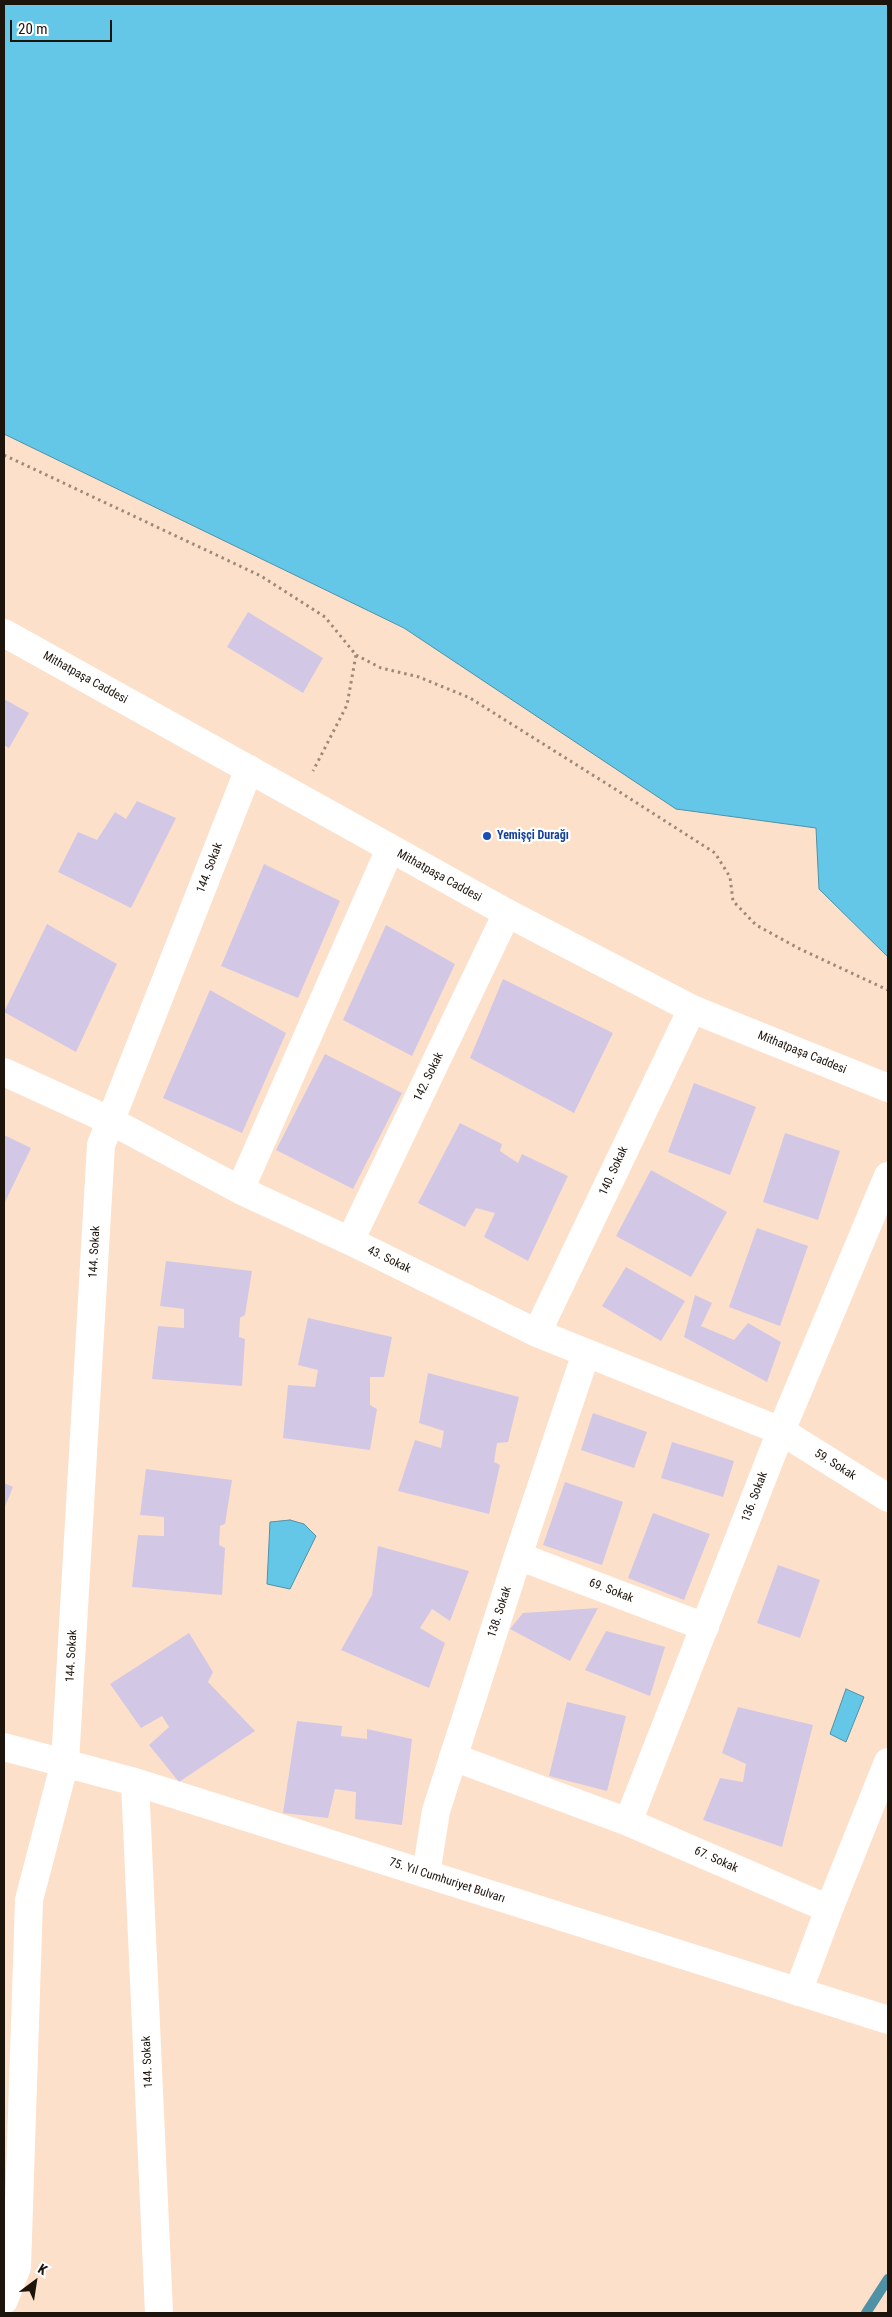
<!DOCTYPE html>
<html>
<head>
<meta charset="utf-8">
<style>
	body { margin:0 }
	#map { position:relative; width:892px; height:2317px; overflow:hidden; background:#fde0ca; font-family:"Roboto Condensed",sans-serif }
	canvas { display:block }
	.frame { position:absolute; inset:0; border:5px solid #1d140c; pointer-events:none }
	.north { position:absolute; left:10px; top:2257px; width:50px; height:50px; -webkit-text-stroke:4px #fff; paint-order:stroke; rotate:31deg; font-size:14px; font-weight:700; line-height:20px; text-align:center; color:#1d140c }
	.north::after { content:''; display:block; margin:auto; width:18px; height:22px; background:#1d140c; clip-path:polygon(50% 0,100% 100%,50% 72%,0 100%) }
	.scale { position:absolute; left:10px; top:20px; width:102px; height:22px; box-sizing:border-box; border:2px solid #1d140c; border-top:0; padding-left:6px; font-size:15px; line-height:18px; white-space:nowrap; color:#1d140c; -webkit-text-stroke:4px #fff; paint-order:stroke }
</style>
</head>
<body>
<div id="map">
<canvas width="892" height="2317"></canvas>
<div class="frame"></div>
<div class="north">K</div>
<div class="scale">20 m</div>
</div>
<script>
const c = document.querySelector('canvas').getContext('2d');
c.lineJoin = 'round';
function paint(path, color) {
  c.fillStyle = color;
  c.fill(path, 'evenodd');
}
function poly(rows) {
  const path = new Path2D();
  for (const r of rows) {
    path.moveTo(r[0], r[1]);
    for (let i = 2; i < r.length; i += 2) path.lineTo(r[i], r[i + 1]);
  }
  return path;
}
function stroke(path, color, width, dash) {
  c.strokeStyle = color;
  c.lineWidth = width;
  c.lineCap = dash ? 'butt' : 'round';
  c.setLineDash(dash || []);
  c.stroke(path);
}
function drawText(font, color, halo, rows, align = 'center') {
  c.font = font + ' "Roboto Condensed",sans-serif';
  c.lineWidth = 4.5;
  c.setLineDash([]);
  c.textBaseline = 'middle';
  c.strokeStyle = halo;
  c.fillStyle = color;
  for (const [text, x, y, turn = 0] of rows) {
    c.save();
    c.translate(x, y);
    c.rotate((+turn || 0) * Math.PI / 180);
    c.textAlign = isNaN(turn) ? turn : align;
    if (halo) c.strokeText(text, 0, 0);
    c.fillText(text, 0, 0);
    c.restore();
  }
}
const water = poly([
	[4,4,888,4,888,957,819,889,816,828,676,809,404,628,4,434,4,4],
	[290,1520,304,1524,316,1536,290,1589,267,1584,270,1522,290,1520],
	[846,1689,864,1697,846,1742,830,1734,846,1689]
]);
const stream = poly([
	[866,2313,888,2279]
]);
const building = poly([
	[248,612,323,658,303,693,227,647],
	[4,699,29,713,9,748,4,745],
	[137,801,176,818,131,908,58,872,78,832,97,840,115,812,126,819],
	[264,864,340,901,298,998,221,966],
	[47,924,117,964,76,1052,4,1012],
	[386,925,455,964,412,1056,343,1020],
	[503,979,613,1033,574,1113,470,1058],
	[210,990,286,1033,242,1133,163,1098],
	[325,1054,402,1093,353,1189,276,1150],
	[694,1083,756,1107,730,1175,668,1152],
	[460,1123,502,1144,500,1151,518,1163,522,1154,568,1176,528,1261,484,1237,495,1213,476,1208,465,1227,418,1203],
	[785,1133,840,1151,818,1220,763,1202],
	[4,1135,31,1148,4,1204],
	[651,1170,727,1212,691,1277,616,1236],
	[757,1228,808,1246,780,1326,729,1307],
	[166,1261,252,1271,245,1315,240,1318,239,1337,245,1339,242,1386,152,1379,158,1326,184,1328,184,1309,160,1306],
	[626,1267,685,1301,661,1341,602,1306],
	[695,1295,712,1303,701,1326,734,1340,748,1323,781,1342,767,1382,684,1337],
	[308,1318,392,1337,384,1377,370,1377,370,1405,377,1409,370,1450,283,1438,288,1385,315,1387,318,1370,298,1365],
	[428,1373,519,1397,508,1442,497,1443,494,1462,500,1465,489,1514,398,1491,415,1440,441,1448,444,1431,419,1423],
	[593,1413,647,1432,634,1468,581,1450],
	[672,1442,734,1461,723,1497,661,1478],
	[146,1469,232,1480,225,1524,220,1526,219,1545,225,1548,222,1595,132,1587,138,1535,164,1536,164,1517,140,1515],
	[565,1482,623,1502,602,1565,543,1545],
	[4,1483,13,1487,4,1509],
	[653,1513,710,1534,684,1600,628,1578],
	[378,1546,469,1571,450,1621,432,1609,420,1628,445,1643,429,1688,341,1650,372,1595],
	[778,1565,820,1580,800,1638,757,1623],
	[598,1608,570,1661,510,1629,523,1613],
	[606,1631,665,1647,650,1696,585,1670],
	[189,1633,213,1672,208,1682,255,1731,179,1782,149,1745,169,1727,162,1716,141,1728,110,1684],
	[567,1702,626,1716,607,1791,549,1776],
	[738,1707,813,1725,782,1847,703,1820,720,1778,743,1782,746,1764,722,1753],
	[297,1721,342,1726,341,1736,367,1739,367,1729,412,1739,402,1825,355,1819,356,1792,335,1789,328,1818,283,1813]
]);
const path = poly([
	[4,455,261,576,325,617,356,655,347,705,313,771],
	[356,655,381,668,419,677,470,698,615,789,715,853,730,877,733,901,756,925,798,948,888,990]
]);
const minor = poly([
	[4,1072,111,1121,240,1190,350,1241,537,1333,781,1431,888,1498],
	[240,1190,390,849],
	[350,1241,507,913],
	[537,1333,692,1009],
	[518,1556,705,1627],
	[4,1747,135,1782,888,2020],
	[453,1757,628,1822,829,1909,888,1762],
	[135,1782,159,2313],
	[628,1822,781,1431,888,1176],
	[426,1874,436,1811,518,1556,586,1353],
	[798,1992,829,1909],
	[4,2300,17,2267,29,1900,65,1762,101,1145,249,769]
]);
const major = poly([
	[4,633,507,913,692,1009,888,1088]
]);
const markers = [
	[487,836,5,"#1a4fb4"]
];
const streetNames = [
	["Mithatpaşa Caddesi",85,678,29],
	["144. Sokak",210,868,-69],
	["Mithatpaşa Caddesi",439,876,29],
	["Mithatpaşa Caddesi",802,1053,22],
	["142. Sokak",429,1077,-64],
	["140. Sokak",614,1171,-65],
	["144. Sokak",95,1252,-87],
	["43. Sokak",389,1260,26],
	["59. Sokak",835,1465,32],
	["136. Sokak",755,1497,-69],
	["69. Sokak",611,1591,21],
	["138. Sokak",500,1612,-72],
	["144. Sokak",72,1656,-87],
	["67. Sokak",716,1860,24],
	["75. Yıl Cumhuriyet Bulvarı",447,1881,18],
	["144. Sokak",148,2062,-93]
];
const transitNames = [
	["Yemişçi Durağı",497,836]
];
paint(water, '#65c7e7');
stroke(water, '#4f91a5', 1);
stroke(stream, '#4f91a5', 10);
paint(building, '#d2c8e6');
stroke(path, '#9d8979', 3, [2.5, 4]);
stroke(minor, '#fff', 28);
stroke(major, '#fff', 28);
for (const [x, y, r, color] of markers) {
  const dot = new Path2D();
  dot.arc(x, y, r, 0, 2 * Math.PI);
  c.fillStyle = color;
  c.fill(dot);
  stroke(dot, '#fff', 2);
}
drawText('12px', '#1d140c', '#fff', streetNames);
drawText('bold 12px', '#164399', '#fff', transitNames, 'left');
</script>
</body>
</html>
